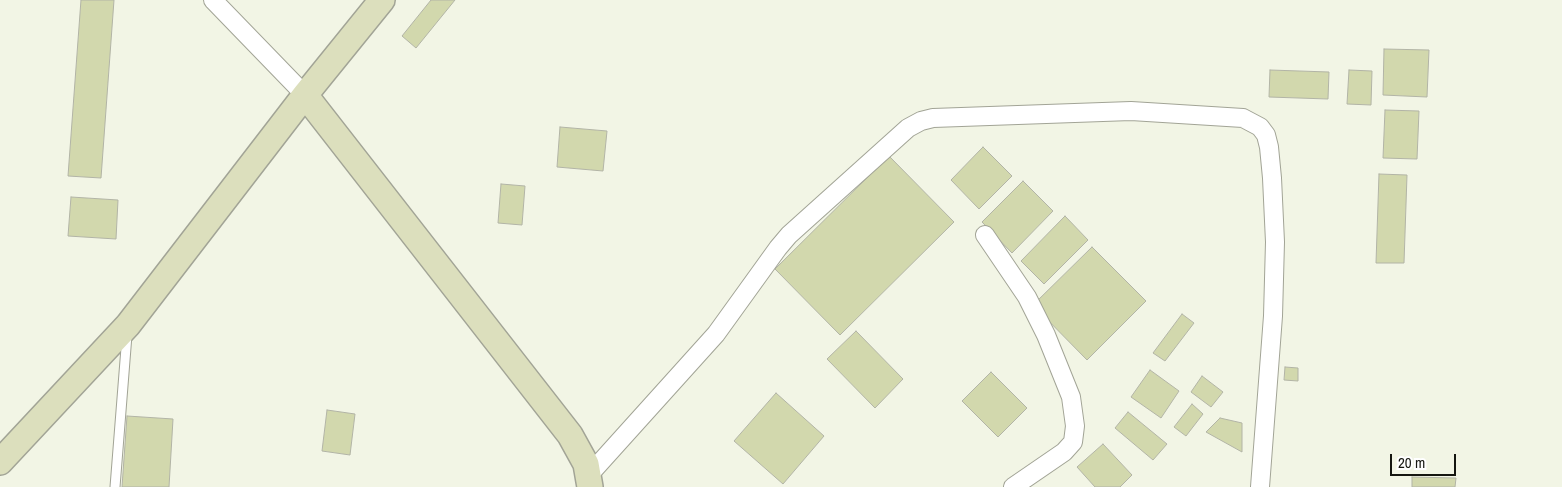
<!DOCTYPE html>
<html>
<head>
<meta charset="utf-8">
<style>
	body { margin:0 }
	#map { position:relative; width:1562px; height:487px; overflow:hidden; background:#f2f5e5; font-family:"Archivo Narrow",sans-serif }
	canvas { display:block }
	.scale { position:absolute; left:1390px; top:454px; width:66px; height:22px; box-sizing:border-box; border:2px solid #151610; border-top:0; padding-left:6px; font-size:15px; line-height:18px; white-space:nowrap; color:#151610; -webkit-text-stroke:4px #fff; paint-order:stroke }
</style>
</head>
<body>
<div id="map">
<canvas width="1562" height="487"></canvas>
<div class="scale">20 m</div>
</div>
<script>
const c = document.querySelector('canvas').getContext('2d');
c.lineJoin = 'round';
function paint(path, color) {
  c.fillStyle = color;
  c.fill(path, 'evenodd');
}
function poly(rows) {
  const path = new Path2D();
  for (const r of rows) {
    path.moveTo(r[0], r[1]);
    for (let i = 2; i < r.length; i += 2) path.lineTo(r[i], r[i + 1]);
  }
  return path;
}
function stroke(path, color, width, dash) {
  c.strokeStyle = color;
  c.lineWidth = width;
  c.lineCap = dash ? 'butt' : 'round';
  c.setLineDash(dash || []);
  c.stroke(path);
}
const building = poly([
	[81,0,114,0,101,178,68,176,81,0],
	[431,0,455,0,416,48,402,36,431,0],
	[1384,49,1429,50,1427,97,1383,95,1384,49],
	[1270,70,1329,72,1328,99,1269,97,1270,70],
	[1349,70,1372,71,1371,105,1347,104,1349,70],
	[1385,110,1419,111,1417,159,1383,158,1385,110],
	[560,127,607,131,603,171,557,167,560,127],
	[983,147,1012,176,979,209,951,180,983,147],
	[889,156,954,222,840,335,775,269,889,156],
	[1379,174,1407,175,1404,263,1376,263,1379,174],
	[1023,181,1053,211,1012,253,982,222,1023,181],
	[501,184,525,186,522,225,498,223,501,184],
	[71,197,118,200,116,239,68,236,71,197],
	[1065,216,1088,240,1044,284,1021,261,1065,216],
	[1092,247,1146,301,1087,360,1033,305,1092,247],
	[1182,314,1194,323,1165,361,1153,353,1182,314],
	[856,331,903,379,875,408,827,359,856,331],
	[1285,367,1298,368,1298,381,1284,380,1285,367],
	[1150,370,1179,391,1161,418,1131,397,1150,370],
	[991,372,1027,408,998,437,962,401,991,372],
	[1202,376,1223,392,1211,407,1191,392,1202,376],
	[776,393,824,436,783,484,734,441,776,393],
	[1192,404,1203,414,1186,436,1174,427,1192,404],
	[327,410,355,414,350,455,322,451,327,410],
	[1128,412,1167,444,1153,460,1115,428,1128,412],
	[127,416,173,419,169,487,122,487,127,416],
	[1220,418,1242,423,1242,452,1206,432,1220,418],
	[1103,444,1132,475,1120,487,1095,487,1077,467,1103,444],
	[1412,477,1456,478,1455,487,1412,487,1412,477]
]);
const lane = poly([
	[115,487,127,335]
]);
const street = poly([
	[213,0,305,95],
	[985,235,1027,297,1046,335,1071,397,1075,426,1073,442,1064,452,1013,487],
	[588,476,716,334,778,248,789,235,908,128,921,121,933,118,1131,111,1243,118,1260,127,1266,135,1269,147,1272,178,1275,242,1273,316,1260,487]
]);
const secondary = poly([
	[305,95,570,435,586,464,590,487],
	[0,462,128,325,305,95,382,0]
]);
paint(building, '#d2d8ad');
stroke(building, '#b2b4a6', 1);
stroke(lane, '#a2a496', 11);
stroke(street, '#a2a496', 20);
stroke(secondary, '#a2a496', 28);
stroke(lane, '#fff', 9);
stroke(street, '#fff', 18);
stroke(secondary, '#dcdfbd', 25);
</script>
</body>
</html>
